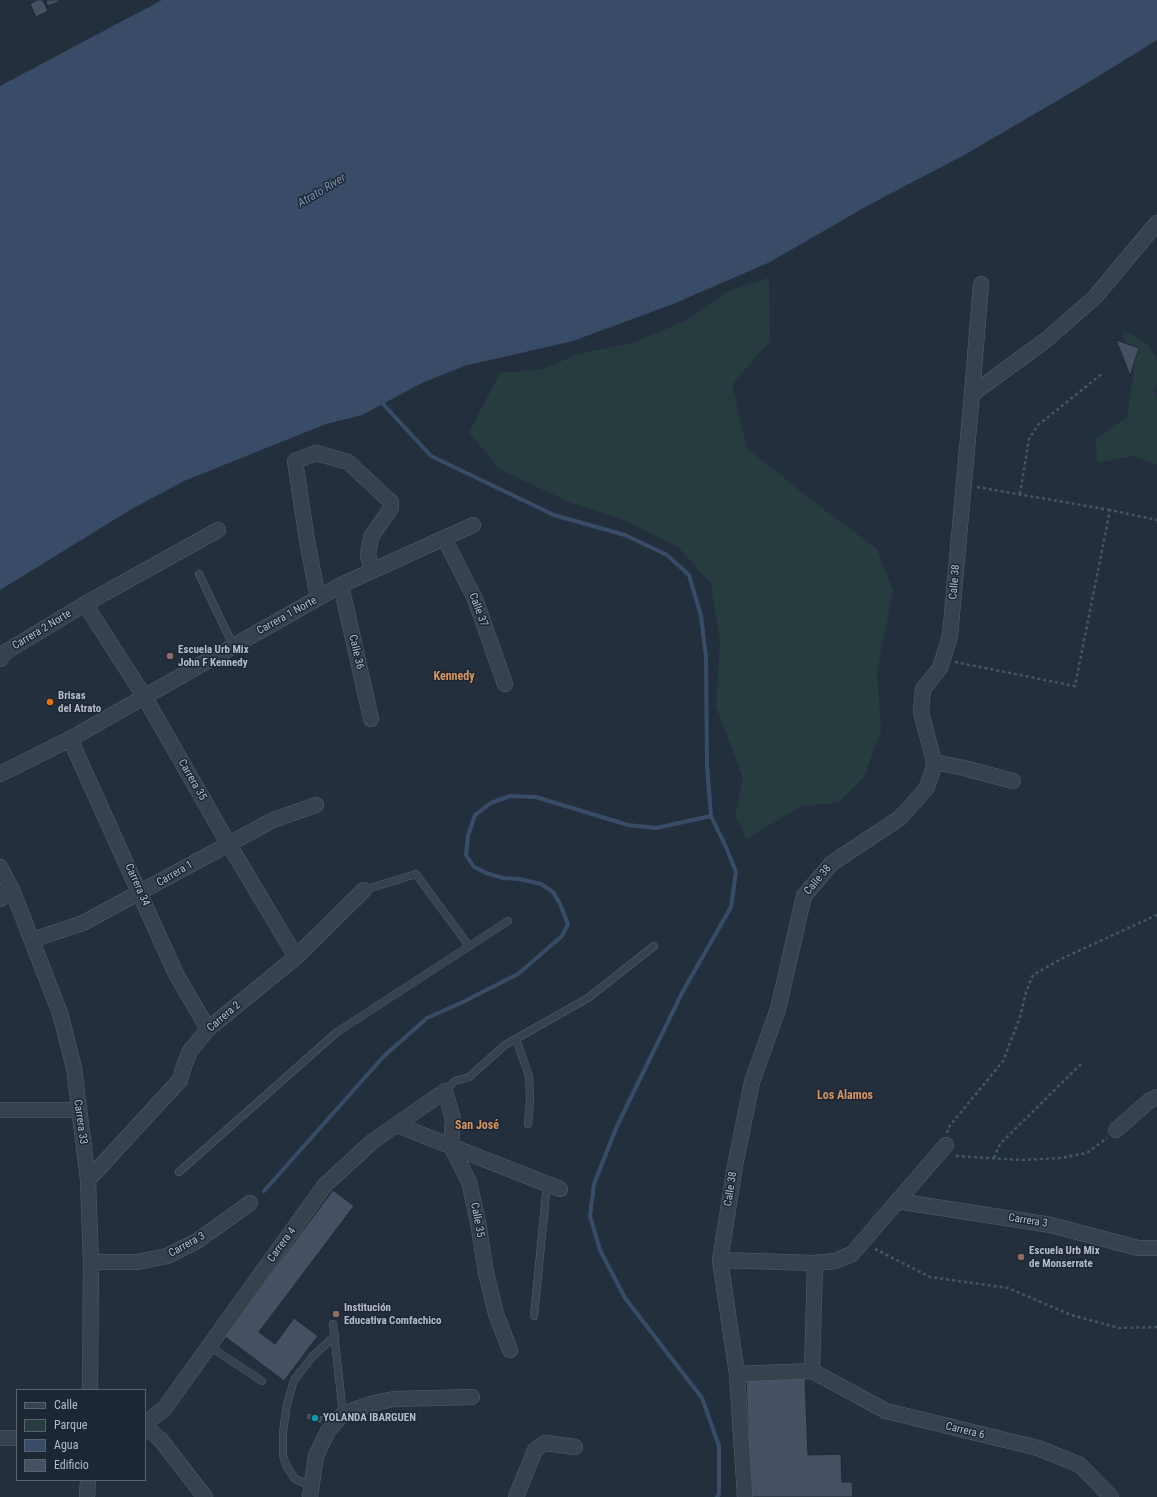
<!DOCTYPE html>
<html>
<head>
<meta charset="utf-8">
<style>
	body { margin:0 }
	#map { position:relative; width:1157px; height:1497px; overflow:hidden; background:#242f3e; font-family:"Roboto Condensed",sans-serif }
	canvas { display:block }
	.legend { position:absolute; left:16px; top:1389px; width:130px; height:92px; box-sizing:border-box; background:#1d2633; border:1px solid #59626f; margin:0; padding:5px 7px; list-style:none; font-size:12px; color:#b4bcc9 }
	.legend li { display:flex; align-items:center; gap:8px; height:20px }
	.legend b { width:20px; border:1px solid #59626f }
</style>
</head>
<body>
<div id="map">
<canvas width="1157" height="1497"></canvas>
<ul class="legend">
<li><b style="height:5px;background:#38414e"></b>Calle</li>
<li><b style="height:11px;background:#263c3f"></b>Parque</li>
<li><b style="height:11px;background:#394c67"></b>Agua</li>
<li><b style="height:11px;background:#455162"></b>Edificio</li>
</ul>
</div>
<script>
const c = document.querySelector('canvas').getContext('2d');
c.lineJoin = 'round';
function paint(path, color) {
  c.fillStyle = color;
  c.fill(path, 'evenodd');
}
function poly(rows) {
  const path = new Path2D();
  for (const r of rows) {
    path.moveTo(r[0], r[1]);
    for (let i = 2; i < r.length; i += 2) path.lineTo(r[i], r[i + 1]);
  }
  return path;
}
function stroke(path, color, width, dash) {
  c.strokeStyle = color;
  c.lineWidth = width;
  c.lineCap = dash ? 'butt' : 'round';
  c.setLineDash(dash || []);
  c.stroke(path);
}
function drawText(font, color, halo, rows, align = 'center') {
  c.font = font + ' "Roboto Condensed",sans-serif';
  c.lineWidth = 3;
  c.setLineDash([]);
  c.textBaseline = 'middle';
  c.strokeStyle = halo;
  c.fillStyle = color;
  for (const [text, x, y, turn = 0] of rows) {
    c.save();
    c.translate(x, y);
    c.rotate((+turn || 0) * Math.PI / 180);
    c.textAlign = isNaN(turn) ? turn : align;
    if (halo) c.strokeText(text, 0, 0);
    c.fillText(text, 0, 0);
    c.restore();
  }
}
const green = poly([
	[769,278,770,341,732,384,747,448,823,509,877,549,893,590,877,671,881,731,864,777,838,803,802,806,746,839,735,815,743,778,716,706,720,642,711,584,678,547,619,518,569,502,499,469,469,432,500,373,543,369,578,354,632,343,685,321,728,291],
	[1122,329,1147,344,1157,359,1157,383,1155,394,1157,398,1157,465,1132,456,1097,463,1096,439,1127,417,1134,372]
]);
const water = poly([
	[162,0,1157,0,1157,40,1084,85,966,154,867,206,770,262,673,304,573,341,464,366,422,383,362,415,326,424,184,481,130,510,0,590,0,86]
]);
const stream = poly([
	[382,401,384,405,431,456,554,515,625,535,667,555,689,575,701,616,706,657,707,765,711,816,726,847,736,872,731,907,683,991,617,1126,594,1184,590,1216,600,1250,625,1298,702,1398,719,1446,719,1494,717,1497],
	[264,1191,384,1056,427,1018,461,1003,518,974,562,936,568,924,560,904,553,892,541,884,519,879,503,878,486,873,474,867,466,855,468,836,475,815,491,803,510,796,536,797,628,825,656,828,711,816]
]);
const building = poly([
	[37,0,43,0,48,11,36,17,30,4,37,0],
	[46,0,59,0,59,2,47,6,46,0],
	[1116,340,1139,348,1130,376,1126,365,1116,340],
	[333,1190,354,1206,259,1332,275,1344,294,1318,318,1336,284,1381,224,1336,333,1190],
	[805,1377,808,1455,841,1454,842,1482,852,1482,853,1497,751,1497,746,1379,805,1377],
	[307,1413,324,1416,321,1424,306,1419,307,1413]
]);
const path = poly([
	[977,487,1110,510],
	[1020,494,1029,439,1038,425,1103,373],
	[955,662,1075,686,1110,510,1157,520],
	[947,1133,948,1128,1003,1061,1020,1017,1026,992,1033,975,1063,958,1157,915],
	[956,1156,1022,1160,1061,1158,1087,1153,1107,1138],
	[994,1158,1000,1144,1083,1062],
	[875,1249,930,1277,1008,1288,1071,1315,1119,1328,1157,1327]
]);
const service = poly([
	[199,574,233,645],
	[364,890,416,874,469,946],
	[516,1039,529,1076,530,1100,528,1124],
	[445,1091,455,1081,469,1077,505,1045,588,998,654,946],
	[179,1172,337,1032,508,921],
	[534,1316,547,1184],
	[333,1324,343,1414],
	[209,1346,262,1381],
	[311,1486,295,1479,287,1467,283,1456,283,1432,287,1404,294,1380,313,1356,335,1336]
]);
const minor = poly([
	[972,394,1046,340,1095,297,1157,223],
	[444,538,475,599,505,684],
	[341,585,371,719],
	[318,598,307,540,295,461,316,453,348,462,391,502,391,508,371,537,368,555,372,571],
	[85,604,144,696,228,843,296,957],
	[0,659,4,653,85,604,218,530],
	[70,739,176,974,208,1029],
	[934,762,964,768,1013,781],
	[0,774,70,739,341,585,473,525],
	[0,867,13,892,60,1013,74,1068,88,1180,91,1262,90,1390],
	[0,899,13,892],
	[32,940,83,923,273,820,316,805],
	[0,1110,79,1110],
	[397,1125,560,1189],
	[1116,1130,1149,1101,1157,1097],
	[88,1180,180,1080,184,1066,190,1051,208,1029,296,957,364,890],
	[897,1201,1051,1225,1138,1248,1157,1248],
	[720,1260,815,1263,812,1371],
	[91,1262,138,1262,167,1256,197,1241,250,1203],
	[815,1263,835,1261,852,1254,946,1145],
	[737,1374,812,1371,886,1411,1038,1448,1080,1465,1111,1497],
	[145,1423,164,1409,325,1185,373,1141,445,1091,453,1119,451,1146,469,1182,478,1222,486,1273,496,1314,510,1350],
	[145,1426,160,1439,205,1497],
	[0,1438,17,1438],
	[87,1497,88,1480],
	[310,1497,316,1456,328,1431,343,1414,370,1404,394,1399,472,1397],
	[516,1497,535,1450,545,1443,575,1447],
	[745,1497,737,1374,720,1260,735,1166,752,1082,778,1009,804,896,832,863,900,818,926,789,933,770,934,762,921,712,923,689,940,668,950,636,972,394,981,284]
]);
const markers = [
	[170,656,4,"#8d6e63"],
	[50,702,4,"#e8710a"],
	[1021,1257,4,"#8d6e63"],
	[336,1314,4,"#8d6e63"],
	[315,1418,4,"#0f9aa8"]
];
const streetNames = [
	["Calle 38",955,582,-85],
	["Calle 37",478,610,69],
	["Carrera 1 Norte",287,616,-29],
	["Carrera 2 Norte",42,630,-31],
	["Calle 36",356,652,77],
	["Carrera 35",192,780,60],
	["Carrera 1",175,874,-30],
	["Calle 38",818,880,-50],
	["Carrera 34",137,885,66],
	["Carrera 2",224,1017,-41],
	["Carrera 33",80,1122,82],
	["Calle 38",731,1189,-81],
	["Calle 35",477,1220,79],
	["Carrera 3",1028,1221,9],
	["Carrera 3",187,1245,-29],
	["Carrera 4",282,1245,-54],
	["Carrera 6",965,1431,14]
];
const poiNames = [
	["Escuela Urb Mix",178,650],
	["John F Kennedy",178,663],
	["Brisas",58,696],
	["del Atrato",58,709],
	["Escuela Urb Mix",1029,1251],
	["de Monserrate",1029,1264],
	["Institución",344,1308],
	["Educativa Comfachico",344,1321],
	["YOLANDA IBARGUEN",323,1418]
];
const waterNames = [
	["Atrato River",322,191,-31]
];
const neighbourhoodNames = [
	["Kennedy",454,677],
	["Los Alamos",845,1096],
	["San José",477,1126]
];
paint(green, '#263c3f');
paint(water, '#394c67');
stroke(stream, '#394c67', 4);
paint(building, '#455162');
stroke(building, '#1f2835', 1);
stroke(service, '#565f6c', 8);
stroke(minor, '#565f6c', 16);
stroke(path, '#44595c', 2.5, [3, 3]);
stroke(service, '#38414e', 7);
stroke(minor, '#38414e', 15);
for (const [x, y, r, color] of markers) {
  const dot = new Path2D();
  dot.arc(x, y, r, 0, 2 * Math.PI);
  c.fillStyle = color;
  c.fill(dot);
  stroke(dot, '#1d2633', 1.5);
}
drawText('11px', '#b4bcc9', '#1d2633', streetNames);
drawText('bold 11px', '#b4bcc9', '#1d2633', poiNames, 'left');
drawText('italic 12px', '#7c92b1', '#1d2633', waterNames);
drawText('bold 12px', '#d59563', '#1d2633', neighbourhoodNames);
</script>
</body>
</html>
